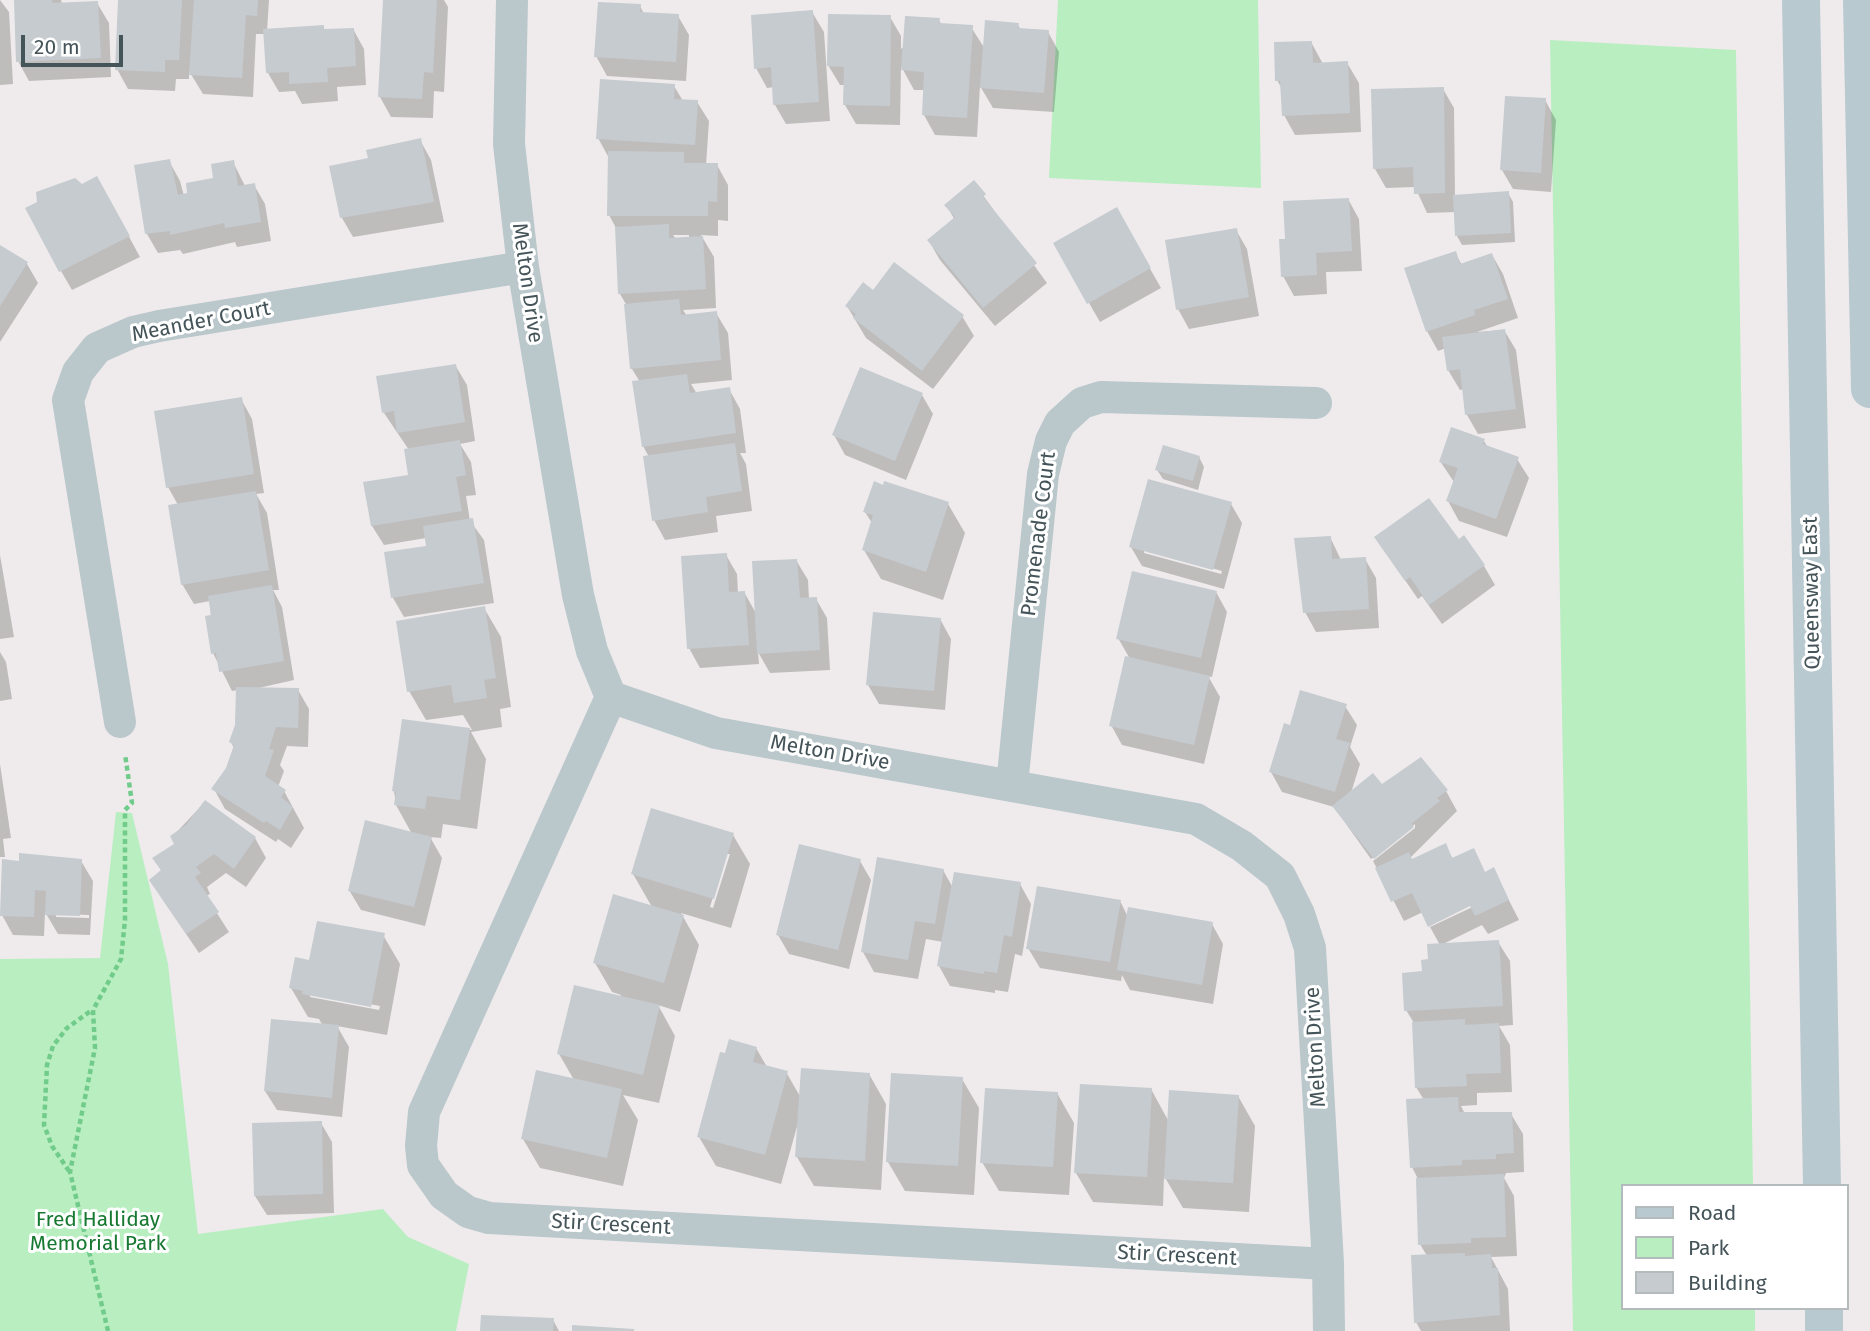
<!DOCTYPE html>
<html>
<head>
<meta charset="utf-8">
<style>
	body { margin:0 }
	#map { position:relative; width:1870px; height:1331px; overflow:hidden; background:#efebec; font-family:"Fira Sans",sans-serif }
	canvas { display:block }
	.legend { position:absolute; left:1621px; top:1184px; width:228px; height:126px; box-sizing:border-box; background:#fff; border:2px solid #b4bbbd; margin:0; padding:9px 12px; list-style:none; font-size:21px; color:#445459 }
	.legend li { display:flex; align-items:center; gap:14px; height:35px }
	.legend b { width:35px; border:2px solid #b4bbbd }
	.scale { position:absolute; left:21px; top:35px; width:102px; height:32px; box-sizing:border-box; border:4px solid #445459; border-top:0; padding-left:9px; font-size:21px; line-height:24px; white-space:nowrap; color:#445459; -webkit-text-stroke:5px #fff; paint-order:stroke }
</style>
</head>
<body>
<div id="map">
<canvas width="1870" height="1331"></canvas>
<ul class="legend">
<li><b style="height:9px;background:#b9c9d0"></b>Road</li>
<li><b style="height:19px;background:#b9eec1"></b>Park</li>
<li><b style="height:19px;background:#c5cbcf"></b>Building</li>
</ul>
<div class="scale">20 m</div>
</div>
<script>
const c = document.querySelector('canvas').getContext('2d');
c.lineJoin = 'round';
function paint(path, color) {
  c.fillStyle = color;
  c.fill(path, 'evenodd');
}
function poly(rows) {
  const path = new Path2D();
  for (const r of rows) {
    path.moveTo(r[0], r[1]);
    for (let i = 2; i < r.length; i += 2) path.lineTo(r[i], r[i + 1]);
  }
  return path;
}
function stroke(path, color, width, dash) {
  c.strokeStyle = color;
  c.lineWidth = width;
  c.lineCap = dash ? 'butt' : 'round';
  c.setLineDash(dash || []);
  c.stroke(path);
}
function drawText(font, color, halo, rows, align = 'center') {
  c.font = font + ' "Fira Sans",sans-serif';
  c.lineWidth = 6;
  c.setLineDash([]);
  c.textBaseline = 'middle';
  c.strokeStyle = halo;
  c.fillStyle = color;
  for (const [text, x, y, turn = 0] of rows) {
    c.save();
    c.translate(x, y);
    c.rotate((+turn || 0) * Math.PI / 180);
    c.textAlign = isNaN(turn) ? turn : align;
    if (halo) c.strokeText(text, 0, 0);
    c.fillText(text, 0, 0);
    c.restore();
  }
}
const green = poly([
	[1058,0,1258,0,1261,188,1049,178],
	[1550,40,1736,50,1753,1186,1623,1186,1623,1308,1755,1308,1755,1331,1573,1331],
	[116,812,132,813,168,964,198,1234,383,1209,408,1237,469,1264,456,1331,0,1331,0,959,100,958]
]);
const shadow = poly([
	[0,0,9,12,13,84,0,85],
	[16,0,61,0,62,4,97,3,109,23,111,77,29,81,18,61],
	[120,0,194,0,196,3,196,0,269,0,267,31,353,29,364,49,366,85,337,87,338,101,302,104,295,91,279,92,268,73,265,34,256,34,253,97,203,94,189,71,189,79,176,79,175,91,128,89,117,69],
	[385,0,444,0,448,7,444,92,434,91,433,118,391,117,380,97],
	[640,6,644,14,678,16,689,35,686,81,607,76,596,56],
	[812,12,824,32,830,121,786,124,775,105,774,87,767,88,756,68],
	[890,17,901,36,901,49,938,19,942,25,971,27,985,49,1018,25,1021,30,1048,32,1059,52,1054,112,993,108,980,86,977,137,935,135,924,115,925,90,914,90,901,66,900,125,856,124,845,105,845,85,840,85,828,65],
	[1311,42,1323,64,1347,63,1359,83,1361,132,1295,135,1284,115,1282,89,1277,80],
	[674,86,683,101,697,102,709,121,706,165,717,165,728,185,728,221,718,220,718,236,701,235,714,257,716,308,683,310,687,316,716,313,728,333,732,380,691,384,697,394,729,389,740,409,746,453,740,453,746,464,752,511,716,516,718,532,665,540,654,520,649,457,643,446,640,382,632,369,627,306,620,294,616,228,609,215,609,158,598,138],
	[673,235,689,235,689,238,676,239],
	[1443,89,1454,108,1455,197,1508,193,1513,202,1515,242,1462,245,1457,236,1456,212,1427,213,1415,187,1386,188,1375,169],
	[1545,100,1556,120,1551,192,1513,189,1502,170],
	[420,140,431,160,444,222,353,237,342,218,370,159],
	[169,161,180,181,184,196,214,180,233,162,245,186,254,185,265,204,271,241,237,247,235,242,183,254,180,250,158,253,147,234,136,167],
	[974,183,1047,283,995,326,940,260,929,241,955,220,946,205],
	[108,198,140,257,72,290,61,271],
	[1348,199,1359,219,1362,271,1326,272,1327,294,1294,296,1283,276,1286,240],
	[1116,209,1161,288,1100,322,1055,244],
	[1236,230,1247,249,1259,316,1189,329,1178,309],
	[0,247,27,264,38,283,0,342],
	[1455,253,1462,265,1492,255,1503,274,1518,318,1477,332,1504,330,1516,350,1526,428,1478,434,1467,415,1464,389,1460,390,1448,370,1446,348,1438,351,1427,331],
	[873,292,962,316,974,336,933,389,866,338,847,306],
	[455,365,467,385,475,441,460,444,471,462,476,495,466,496,470,521,484,540,494,603,404,617,393,598,386,554,428,547,426,538,384,545,372,526,365,483,410,476,409,450,384,413],
	[922,395,933,414,906,480,845,455,834,435],
	[241,399,252,419,264,493,256,494,267,513,279,590,273,590,282,607,294,680,254,689,298,690,309,709,308,747,287,746,280,765,284,771,278,787,284,791,304,828,291,848,278,839,276,842,225,809,214,789,227,769,234,748,231,742,237,725,238,690,232,691,213,653,210,601,194,604,182,584,178,505,168,487],
	[1484,441,1488,448,1517,459,1529,478,1507,537,1459,521,1448,501,1454,482,1440,461],
	[1199,457,1204,467,1198,490,1163,479,1157,470],
	[948,504,965,533,943,600,881,579,864,550,872,523,865,512],
	[1231,504,1242,523,1224,589,1142,566,1131,547],
	[1144,549,1222,571,1221,574,1144,553],
	[1330,537,1341,560,1365,559,1376,578,1379,628,1316,632,1305,612,1296,540],
	[1376,538,1459,541,1484,566,1495,585,1442,624,1422,596,1418,599],
	[0,555,14,637,0,639],
	[726,555,737,574,738,593,744,592,757,615,796,560,808,580,809,599,816,599,827,618,830,670,770,673,758,652,759,664,700,668,689,648],
	[1216,592,1227,612,1212,677,1208,676,1220,697,1204,764,1122,745,1111,725,1130,659,1118,638],
	[484,608,501,637,511,707,500,709,502,727,471,732,486,759,477,829,443,824,441,838,430,837,442,858,425,926,361,910,349,890,412,834,396,805,394,791,404,721,472,730,463,715,426,720,409,691],
	[940,619,951,639,945,710,879,704,868,685],
	[0,652,6,662,12,699,0,701],
	[1345,706,1357,725,1350,747,1360,764,1351,793,1382,787,1446,791,1457,811,1410,858,1412,861,1445,846,1453,859,1486,873,1493,869,1519,920,1488,934,1482,925,1441,945,1498,942,1510,961,1513,1025,1499,1026,1510,1045,1512,1092,1477,1093,1477,1105,1461,1106,1465,1114,1511,1114,1523,1134,1524,1172,1506,1173,1504,1178,1514,1196,1517,1256,1491,1257,1508,1289,1510,1331,1421,1331,1416,1322,1427,1256,1420,1244,1417,1177,1412,1167,1424,1100,1416,1087,1414,1023,1406,1010,1440,945,1430,927,1479,904,1423,912,1404,921,1373,861,1415,828,1415,824,1371,859,1334,807,1282,792,1271,772,1291,727],
	[0,764,11,838,3,839,5,857,0,857],
	[205,802,255,838,266,858,246,887,226,873,207,887,210,894,206,896,229,932,199,953,163,900,162,872,154,859,177,845,172,837],
	[733,835,750,864,731,928,681,913,699,945,680,1012,658,1005,675,1036,659,1103,623,1095,638,1120,623,1186,540,1168,523,1139,574,1080,559,1054,620,998,621,995,612,992,595,963,652,907,633,874],
	[726,854,730,854,713,908,710,907],
	[4,861,81,861,93,881,90,935,58,934,45,912,44,936,13,935,2,915],
	[56,914,89,915,89,918,56,917],
	[860,861,871,880,849,969,789,954,778,935],
	[943,870,953,888,1020,884,1031,904,1022,956,1015,954,1008,992,995,990,995,993,950,986,939,966,943,942,926,939,918,979,874,972,863,952],
	[1120,901,1128,917,1212,924,1223,944,1213,1004,1130,990,1122,975,1121,981,1040,968,1028,948],
	[383,935,400,964,387,1035,337,1026,349,1047,342,1117,277,1110,265,1091,323,1026,319,1019,308,1017,291,988,311,962],
	[310,993,380,1006,379,1010,310,997],
	[756,1048,767,1067,786,1072,801,1098,869,1074,886,1104,881,1190,814,1186,797,1157,798,1123,781,1184,716,1166,699,1137,726,1055],
	[962,1079,979,1108,974,1195,905,1191,888,1162],
	[1151,1089,1169,1122,1238,1096,1255,1126,1249,1212,1183,1208,1164,1176,1163,1206,1093,1202,1076,1173],
	[1057,1093,1074,1123,1069,1195,999,1191,982,1162],
	[321,1123,332,1142,334,1213,267,1215,255,1196],
	[553,1320,559,1331,482,1331]
]);
const building = poly([
	[14,0,52,0,52,3,98,1,101,58,16,62],
	[118,0,182,0,179,60,165,60,165,72,115,70],
	[194,0,258,0,257,16,246,15,242,78,189,75],
	[383,0,437,0,433,73,424,72,422,99,378,97],
	[598,2,641,4,640,12,679,14,676,62,594,57],
	[813,10,819,102,773,105,771,67,754,69,751,15],
	[828,14,891,15,890,106,843,105,844,67,827,66],
	[905,16,940,18,939,23,973,25,967,118,922,115,924,72,901,70],
	[985,20,1019,23,1018,28,1049,30,1044,93,980,88],
	[324,25,324,29,354,28,356,66,327,68,328,82,289,84,289,72,266,73,263,29],
	[1312,41,1313,63,1348,61,1350,113,1282,116,1280,81,1275,81,1274,42],
	[600,79,675,84,674,99,698,100,695,145,596,139],
	[1444,87,1445,193,1414,194,1413,167,1373,169,1371,89],
	[1505,96,1546,98,1541,173,1500,170],
	[421,138,434,202,340,218,329,166,368,158,366,150],
	[608,151,684,152,684,163,718,163,717,202,708,201,708,216,607,216],
	[170,159,178,195,187,193,186,183,213,178,211,164,234,160,238,186,255,183,261,222,225,228,224,223,170,235,170,231,145,234,134,165],
	[97,176,130,236,59,272,25,208,37,202,36,192,75,178,82,184],
	[974,180,986,194,983,197,1037,263,983,308,927,240,955,217,944,205],
	[1509,191,1511,233,1455,236,1453,195],
	[1349,198,1352,251,1316,253,1317,275,1281,277,1279,239,1285,239,1283,201],
	[1117,207,1151,268,1087,304,1053,243],
	[669,224,669,238,703,236,706,289,618,294,615,227],
	[1237,228,1249,297,1176,310,1165,240],
	[0,245,28,262,0,306],
	[1456,251,1460,264,1492,253,1508,299,1474,310,1475,315,1426,332,1404,268],
	[894,262,964,315,922,371,853,318,856,314,845,306,863,282,873,290],
	[679,299,681,315,717,311,721,360,630,369,624,304],
	[1505,329,1516,409,1465,415,1460,369,1447,371,1442,337],
	[456,364,465,422,397,433,394,411,382,413,376,376],
	[860,367,923,393,895,461,832,435],
	[687,374,690,393,730,387,736,433,642,447,632,381],
	[242,397,254,474,166,488,154,411],
	[1451,427,1485,439,1483,444,1519,457,1496,519,1446,501,1458,468,1439,462],
	[460,440,466,475,456,477,462,511,371,526,363,482,408,475,404,449],
	[735,443,742,491,706,497,708,512,652,521,643,456],
	[1163,445,1200,456,1193,481,1155,470],
	[1148,479,1232,502,1213,570,1129,547],
	[874,481,883,485,884,481,949,502,926,572,862,550,873,515,863,512],
	[256,491,269,570,181,585,168,505],
	[1429,498,1459,539,1464,535,1485,565,1429,605,1410,577,1405,581,1374,537],
	[473,518,484,583,391,598,384,552,426,546,423,526],
	[1331,536,1332,559,1366,557,1369,609,1303,613,1294,538],
	[727,553,729,592,745,591,749,645,687,649,681,556],
	[797,559,800,598,817,597,820,650,757,654,752,561],
	[1132,571,1217,591,1201,658,1116,639],
	[272,585,284,661,219,672,216,653,211,654,205,616,211,615,208,596],
	[485,606,496,678,484,680,487,698,454,703,451,685,407,692,396,621],
	[873,612,941,618,934,691,866,685],
	[1125,656,1210,676,1194,745,1109,726],
	[236,687,299,688,298,728,276,727,269,749,274,750,265,776,286,790,281,797,293,807,280,830,266,821,264,823,211,789,226,768,234,745,229,742,235,725],
	[1300,690,1347,704,1336,739,1350,743,1335,792,1269,772,1284,723,1290,725],
	[402,719,470,728,460,800,427,796,425,809,394,805,396,792,392,791],
	[1421,757,1448,790,1437,798,1440,801,1411,824,1414,827,1374,859,1332,806,1373,773,1382,784],
	[205,800,256,837,234,869,214,854,196,867,201,873,195,877,219,912,186,934,149,880,161,870,152,858,174,844,170,836,186,825],
	[651,808,734,833,714,899,631,874],
	[365,820,432,837,414,907,348,891],
	[1446,843,1452,858,1474,848,1485,872,1494,867,1509,900,1475,916,1470,906,1428,927,1412,893,1391,902,1375,868,1409,852,1412,859],
	[799,844,861,859,838,950,776,935],
	[19,853,82,859,80,916,45,915,46,891,35,890,34,917,0,916,2,859,19,861],
	[877,857,944,869,935,924,915,921,908,960,861,952],
	[954,872,1021,882,1012,937,1004,935,997,973,984,971,984,974,937,966],
	[1037,886,1121,900,1110,962,1026,949],
	[613,894,684,915,664,983,593,963],
	[1128,907,1213,922,1202,985,1117,970],
	[317,921,385,933,371,1007,302,994,303,991,289,988,295,957,309,960],
	[1499,940,1503,1006,1404,1011,1402,973,1422,971,1421,960,1428,959,1427,944],
	[574,985,660,1005,643,1075,557,1054],
	[271,1019,339,1025,332,1098,264,1091],
	[1465,1019,1465,1025,1499,1023,1501,1073,1466,1074,1467,1086,1415,1088,1412,1022],
	[729,1039,757,1047,753,1062,788,1071,765,1155,697,1137,720,1052,725,1053],
	[801,1068,870,1073,865,1161,795,1157],
	[536,1070,622,1089,607,1158,521,1139],
	[891,1073,963,1077,958,1166,886,1162],
	[1080,1084,1152,1088,1147,1177,1074,1173],
	[985,1088,1058,1092,1053,1167,980,1163],
	[1169,1090,1239,1095,1233,1183,1164,1179],
	[1458,1097,1459,1112,1512,1112,1514,1153,1496,1154,1496,1159,1462,1160,1462,1165,1410,1168,1406,1099],
	[322,1121,323,1194,254,1196,252,1123],
	[1504,1174,1506,1237,1471,1238,1471,1243,1418,1245,1416,1178],
	[1465,1253,1465,1256,1491,1254,1492,1268,1498,1268,1500,1315,1414,1323,1411,1255],
	[481,1315,554,1318,553,1331,480,1331],
	[572,1325,634,1329,634,1331,572,1331]
]);
const path = poly([
	[69,1171,52,1146,44,1125,47,1065,53,1046,67,1028,92,1010],
	[108,1331,70,1172,95,1048,93,1010,121,959,125,920,125,810,132,803,125,754]
]);
const street = poly([
	[512,0,509,144,523,267,578,595,592,651,611,697,716,733,1196,819,1242,846,1280,876,1299,914,1310,948,1328,1264,1329,1331],
	[611,697,424,1112,421,1146,423,1165,444,1195,468,1212,489,1218,1328,1264],
	[120,722,68,400,78,372,97,348,133,332,159,326,523,267],
	[1012,785,1043,474,1051,441,1060,423,1082,403,1101,397,1316,403]
]);
const secondary = poly([
	[1801,0,1822,1186],
	[1862,0,1870,389],
	[1824,1308,1824,1331]
]);
const streetNames = [
	["Melton Drive",527,283,82],
	["Meander Court",201,322,-11],
	["Promenade Court",1039,534,-83],
	["Queensway East",1812,593,-91],
	["Melton Drive",830,753,10],
	["Melton Drive",1316,1047,-93],
	["Stir Crescent",611,1225,3],
	["Stir Crescent",1177,1256,3]
];
const parkNames = [
	["Fred Halliday",98,1220],
	["Memorial Park",98,1244]
];
paint(green, '#b9eec1');
paint(shadow, '#0003');
paint(building, '#c5cbcf');
stroke(path, '#71cb8a', 4.5, [5, 3.5]);
stroke(street, '#bac7cb', 32);
stroke(secondary, '#b9c9d0', 38);
drawText('21px', '#445459', '#fff', streetNames);
drawText('21px', '#177931', '#fff', parkNames);
</script>
</body>
</html>
